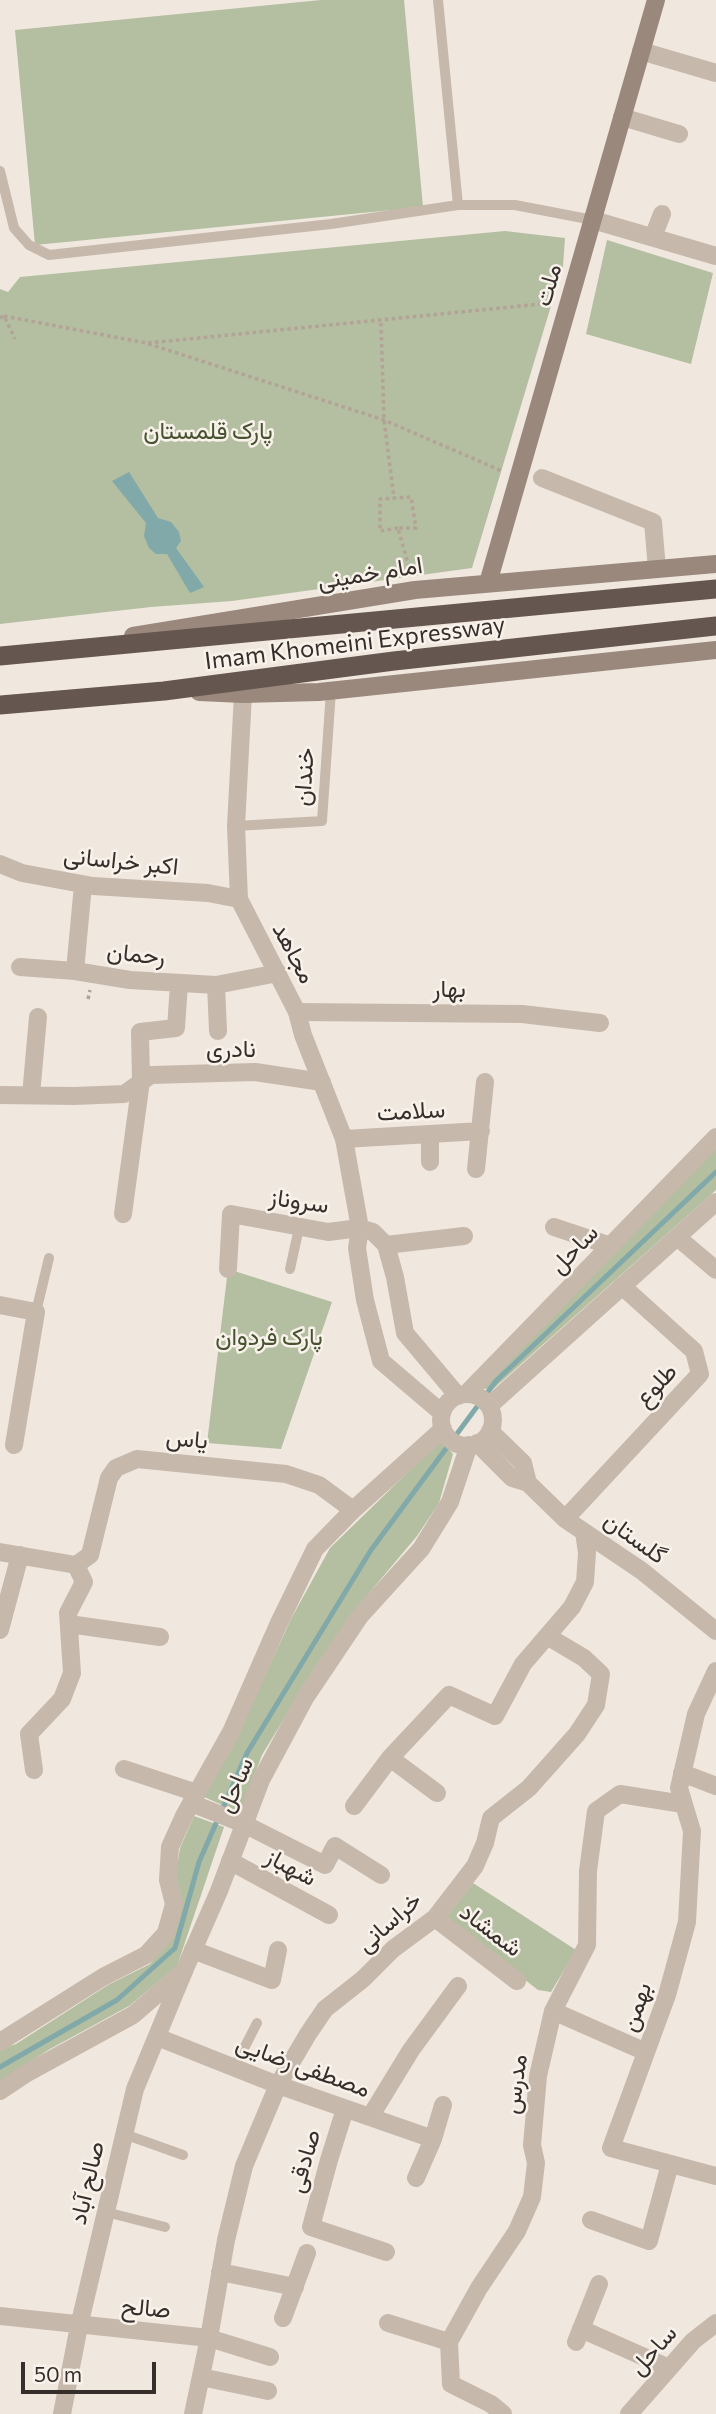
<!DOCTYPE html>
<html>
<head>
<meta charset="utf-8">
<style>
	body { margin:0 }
	#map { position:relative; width:716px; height:2414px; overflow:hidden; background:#f0e8df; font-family:Commissioner,sans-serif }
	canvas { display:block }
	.scale { position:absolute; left:21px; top:2362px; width:135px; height:32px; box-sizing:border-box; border:4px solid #362e2a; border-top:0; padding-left:9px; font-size:21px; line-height:24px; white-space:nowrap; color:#362e2a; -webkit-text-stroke:5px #f8f2eb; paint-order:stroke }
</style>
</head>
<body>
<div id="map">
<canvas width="716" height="2414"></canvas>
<div class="scale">50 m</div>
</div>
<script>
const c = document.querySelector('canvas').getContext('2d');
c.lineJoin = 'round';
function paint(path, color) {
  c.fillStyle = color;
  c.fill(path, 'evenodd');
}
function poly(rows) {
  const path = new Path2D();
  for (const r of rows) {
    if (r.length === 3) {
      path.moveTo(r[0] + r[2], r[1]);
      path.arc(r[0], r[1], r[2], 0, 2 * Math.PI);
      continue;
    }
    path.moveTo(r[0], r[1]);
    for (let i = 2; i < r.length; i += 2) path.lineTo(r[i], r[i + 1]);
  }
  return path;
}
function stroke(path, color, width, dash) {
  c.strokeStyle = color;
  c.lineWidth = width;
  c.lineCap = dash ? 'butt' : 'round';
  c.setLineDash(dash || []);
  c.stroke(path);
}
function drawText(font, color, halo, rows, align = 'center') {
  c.font = font + ' Commissioner,Vazirmatn,sans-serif';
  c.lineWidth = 5;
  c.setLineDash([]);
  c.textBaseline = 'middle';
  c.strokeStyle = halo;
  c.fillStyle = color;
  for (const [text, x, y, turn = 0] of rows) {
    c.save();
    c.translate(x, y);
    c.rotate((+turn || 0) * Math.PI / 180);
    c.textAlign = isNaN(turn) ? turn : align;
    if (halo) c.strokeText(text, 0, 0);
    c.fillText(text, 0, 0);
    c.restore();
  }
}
const green = poly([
	[321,0,404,0,423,207,35,245,15,30],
	[505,231,565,238,563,266,472,568,232,601,151,607,0,624,0,289,8,292,20,277],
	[607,240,713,273,691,364,586,334],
	[716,1149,716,1190,492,1390,481,1388],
	[228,1269,332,1302,281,1449,207,1443],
	[441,1440,453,1454,439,1503,417,1536,354,1611,314,1669,262,1755,240,1813,202,1796,264,1678,291,1619,330,1548],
	[194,1816,224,1827,177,1966,129,2006,50,2049,0,2081,0,2049,16,2044,108,1985,150,1964,174,1935,182,1902,176,1875,180,1848],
	[473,1883,576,1950,551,1992,538,1990,446,1918]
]);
const water = poly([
	[129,472,158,518,171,522,179,532,181,541,176,548,204,587,190,593,167,554,156,554,149,548,144,536,146,523,112,481]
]);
const stream = poly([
	[0,2067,117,2000,175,1948,199,1862,247,1753,371,1550,496,1381,716,1172]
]);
const path = poly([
	[4,316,146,343,384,420,502,471],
	[0,318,4,316,15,339],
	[381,323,384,420,394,498],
	[148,343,551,303],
	[398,528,380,531,380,499,411,497,416,528,398,528,411,574],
	[88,999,90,990]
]);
const service = poly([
	[438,0,458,205],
	[0,171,14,228,29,245,49,255,331,224,458,205,515,205,593,220],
	[236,826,322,821,331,691],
	[290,1269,299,1228],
	[36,1312,49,1258],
	[234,2068,257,2023],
	[124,2134,183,2155],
	[106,2212,165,2227]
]);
const minor = poly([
	[641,51,716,73],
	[622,117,679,134],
	[593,220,716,256],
	[653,237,662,214],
	[542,478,653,522,657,569],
	[0,864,22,873,93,886,208,893,239,899],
	[20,967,75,971,130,980,216,985,278,973],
	[75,971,83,885],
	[216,985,218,1031],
	[297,1012,522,1014,600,1023],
	[0,1095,74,1096,124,1094,151,1075,255,1072,322,1082],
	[31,1095,38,1017],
	[344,1139,481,1131],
	[430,1162,430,1134],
	[476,1169,485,1082],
	[123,1214,141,1081,140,1032,176,1028,179,984],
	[554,1227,611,1246],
	[677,1237,716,1270],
	[386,1245,464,1236],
	[228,1269,231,1214,328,1232,360,1228],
	[0,1305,36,1312,14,1445],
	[490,1431,523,1463,528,1483],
	[477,1443,512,1478,528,1483,565,1519,642,1571,716,1631],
	[565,1519,700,1374,694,1351,622,1286],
	[0,1552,76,1565],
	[76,1565,90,1555,109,1478,116,1468,137,1459,286,1474,319,1485,353,1510],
	[69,1624,160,1637],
	[0,1630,20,1555],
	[716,1671,696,1714,679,1788,692,1831,687,1922,667,1995,611,2148,716,2176],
	[390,1758,437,1793],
	[124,1769,197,1793],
	[34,1770,29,1734,62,1699,72,1673,68,1613,84,1582,76,1565],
	[682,1773,716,1786],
	[191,1803,244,1824,325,1865,335,1846,381,1875],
	[354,1806,390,1758,449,1695,495,1716,523,1664,572,1607,585,1582,587,1553,584,1532],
	[230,1861,329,1915],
	[435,1918,517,1981],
	[193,1950,272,1980,278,1950],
	[553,2011,646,2052],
	[157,2037,278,2085,433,2139],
	[345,2109,329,2160,311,2227,386,2252],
	[370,2117,411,2050,458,1986],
	[416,2178,433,2139,443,2105],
	[591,2220,649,2241,670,2164],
	[220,2272,295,2287],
	[0,2316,209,2338,270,2357],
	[283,2318,307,2253],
	[388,2323,449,2342],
	[581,2329,669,2368],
	[576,2342,599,2284],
	[201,2377,268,2391],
	[62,2414,79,2326,135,2089,184,1971],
	[193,2414,209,2338,226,2240,244,2166,278,2085,308,2034,325,2009,363,1979,393,1949,435,1918,475,1866,485,1843,491,1818,529,1788,577,1734,596,1705,601,1674,584,1658,547,1636],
	[503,2414,491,2404,451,2384,449,2342,479,2288,517,2231,532,2197,536,2163,532,2145,538,2076,553,2011,587,1945,588,1871,596,1811,620,1794,683,1804]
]);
const tertiary = poly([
	[243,694,236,826,239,899,297,1012,303,1035,344,1139,360,1228,357,1248,365,1300,381,1361,442,1413],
	[360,1228,373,1232,386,1245,395,1277,405,1333,458,1396],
	[466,1394,716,1137],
	[467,1420,26],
	[489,1406,716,1202],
	[0,2042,103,1977,146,1955,166,1933,174,1904,168,1880,170,1847,184,1816,231,1732,278,1625,315,1549,353,1510,443,1429],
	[0,2091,27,2073,133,2015,184,1971,219,1891,261,1780,305,1698,360,1616,421,1549,450,1502,469,1445],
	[629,2414,693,2341,716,2323]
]);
const secondary = poly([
	[488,583,656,0],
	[133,636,415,590,716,564],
	[199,692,243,694,319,692,716,650]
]);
const trunk = poly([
	[0,656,716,589],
	[0,705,164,691,394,661,716,626]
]);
const streetNames = [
	["ملت",548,285,-74],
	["امام خمینی",370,573,-9],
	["Imam Khomeini Expressway",355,643,-7],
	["خندان",304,777,-86],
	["اکبر خراسانی",121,861,6],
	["مجاهد",294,953,62],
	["رحمان",136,954,6],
	["بهار",449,989],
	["نادری",231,1049],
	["سلامت",411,1111,-3],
	["سروناز",299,1201,8],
	["ساحل",574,1249,-46],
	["طلوع",656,1385,-47],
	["یاس",187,1439,5],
	["گلستان",635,1538,36],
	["ساحل",235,1785,-67],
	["شهباز",291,1867,28],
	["خراسانی",389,1922,-42],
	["شمشاد",491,1930,37],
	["بهمن",636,2007,-71],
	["مصطفی رضایی",303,2066,20],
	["مدرس",515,2084,-82],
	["صادقی",304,2161,-74],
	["صالح آباد",87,2183,-77],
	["صالح",146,2308,5],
	["ساحل",653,2350,-48]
];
const parkNames = [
	["پارک قلمستان",208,431],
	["پارک فردوان",269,1337]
];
paint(green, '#b4bea0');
paint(water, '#81a9aa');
stroke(stream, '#81a9aa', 5);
stroke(path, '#b3a296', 3.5, [3.5, 3.5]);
stroke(service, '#c7b8ac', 10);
stroke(minor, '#c7b8ac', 18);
stroke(tertiary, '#c7b8ac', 18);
stroke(secondary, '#9b887d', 18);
stroke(trunk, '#665650', 19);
drawText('24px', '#362e2a', '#f8f2eb', streetNames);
drawText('24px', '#465230', '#f8f2eb', parkNames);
</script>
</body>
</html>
